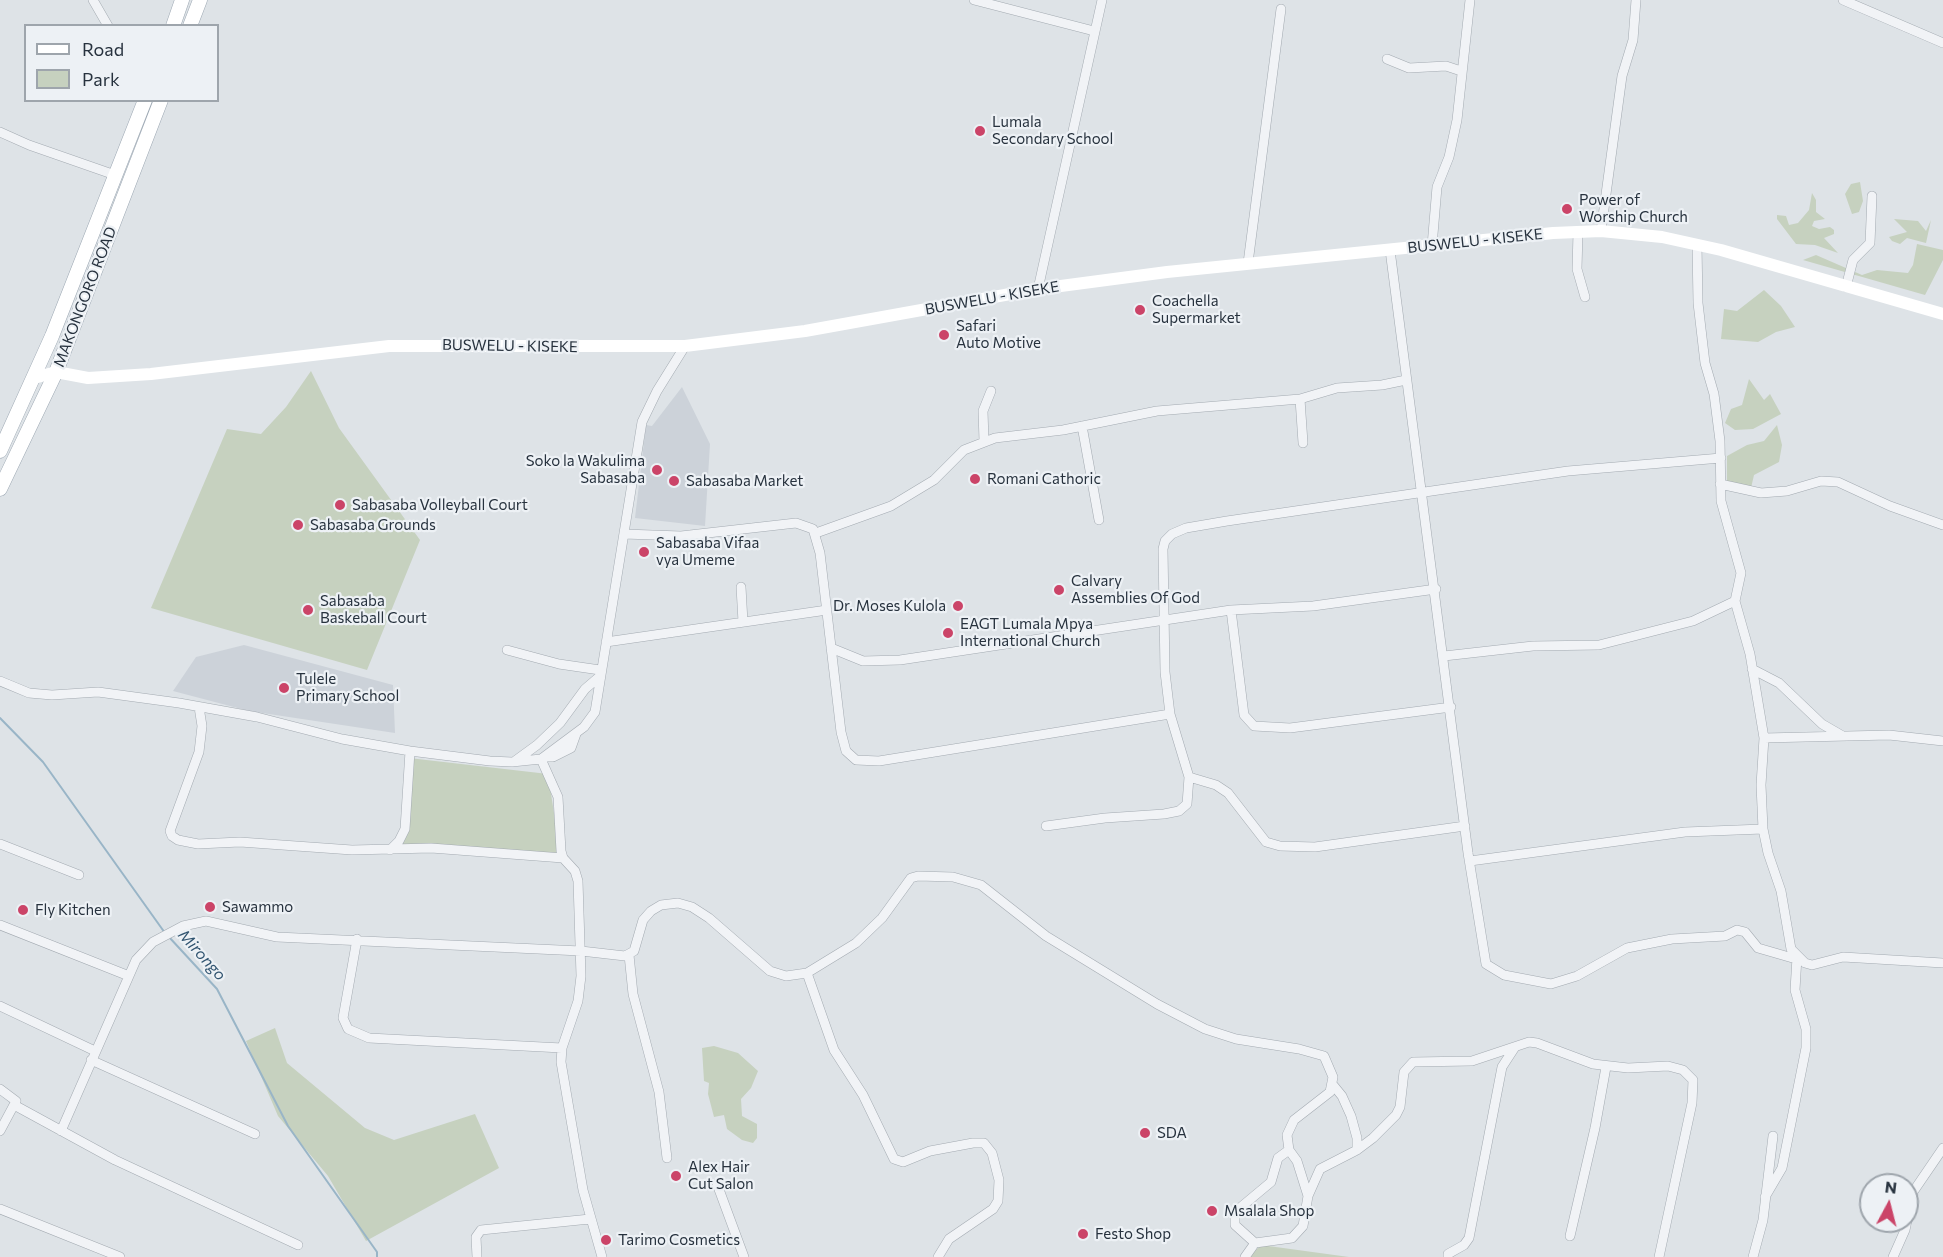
<!DOCTYPE html>
<html>
<head>
<meta charset="utf-8">
<style>
	body { margin:0 }
	#map { position:relative; width:1943px; height:1257px; overflow:hidden; background:#dee3e7; font-family:Commissioner,sans-serif }
	canvas { display:block }
	.legend { position:absolute; left:24px; top:24px; width:195px; height:78px; box-sizing:border-box; background:#edf1f5; border:2px solid #9ea5ac; margin:0; padding:8px 10px; list-style:none; font-size:18px; color:#27323e }
	.legend li { display:flex; align-items:center; gap:12px; height:30px }
	.legend b { width:30px; border:2px solid #9ea5ac }
	.north { position:absolute; left:1859px; top:1173px; width:60px; height:60px; box-sizing:border-box; background:#edf1f5; border:2px solid #9ea5ac; border-radius:50%; rotate:7deg; font-size:16px; font-weight:700; line-height:24px; text-align:center; color:#27323e }
	.north::after { content:''; display:block; margin:auto; width:21px; height:27px; background:#cb4468; clip-path:polygon(50% 0,100% 100%,50% 72%,0 100%) }
</style>
</head>
<body>
<div id="map">
<canvas width="1943" height="1257"></canvas>
<ul class="legend">
<li><b style="height:8px;background:#fff"></b>Road</li>
<li><b style="height:16px;background:#c6d1bf"></b>Park</li>
</ul>
<div class="north">N</div>
</div>
<script>
const c = document.querySelector('canvas').getContext('2d');
c.lineJoin = 'round';
function paint(path, color) {
  c.fillStyle = color;
  c.fill(path, 'evenodd');
}
function poly(rows) {
  const path = new Path2D();
  for (const r of rows) {
    path.moveTo(r[0], r[1]);
    for (let i = 2; i < r.length; i += 2) path.lineTo(r[i], r[i + 1]);
  }
  return path;
}
function stroke(path, color, width, dash) {
  c.strokeStyle = color;
  c.lineWidth = width;
  c.lineCap = dash ? 'butt' : 'round';
  c.setLineDash(dash || []);
  c.stroke(path);
}
function drawText(font, color, halo, rows, align = 'center') {
  c.font = font + ' Commissioner,sans-serif';
  c.lineWidth = 4.5;
  c.setLineDash([]);
  c.textBaseline = 'middle';
  c.strokeStyle = halo;
  c.fillStyle = color;
  for (const [text, x, y, turn = 0] of rows) {
    c.save();
    c.translate(x, y);
    c.rotate((+turn || 0) * Math.PI / 180);
    c.textAlign = isNaN(turn) ? turn : align;
    if (halo) c.strokeText(text, 0, 0);
    c.fillText(text, 0, 0);
    c.restore();
  }
}
const built = poly([
	[682,387,710,444,705,526,635,518,646,425,652,426],
	[244,645,393,685,395,733,249,711,173,691,196,657]
]);
const green = poly([
	[1860,182,1863,201,1859,212,1852,214,1845,194,1851,184],
	[1812,193,1816,200,1816,212,1825,219,1814,221,1812,226,1819,229,1830,227,1834,230,1834,234,1824,238,1838,253,1815,245,1796,244,1777,219,1777,215,1786,216,1789,225,1798,223,1809,210],
	[1894,219,1918,221,1926,231,1931,220,1926,243,1907,238,1900,244,1892,241,1889,237,1907,232],
	[1917,244,1943,250,1943,260,1925,295,1803,260,1816,255,1862,275,1877,270,1908,273,1913,265],
	[1764,290,1781,306,1795,327,1776,332,1758,342,1721,339,1724,309,1737,311],
	[311,371,339,428,420,540,367,670,151,608,227,429,261,434,286,407],
	[1749,379,1764,400,1770,394,1781,414,1753,429,1735,430,1725,423,1731,409,1742,405],
	[1777,425,1782,445,1779,462,1754,475,1751,488,1727,484,1727,456,1747,445,1764,441],
	[409,758,548,774,561,859,402,845],
	[275,1028,287,1063,365,1128,394,1140,475,1114,499,1168,366,1241,328,1176,278,1116,246,1041],
	[714,1046,738,1053,758,1071,751,1088,741,1099,742,1116,757,1124,757,1138,753,1143,742,1140,727,1129,724,1115,714,1117,708,1094,709,1083,704,1081,702,1048],
	[1261,1245,1349,1257,1249,1257]
]);
const stream = poly([
	[0,718,43,762,165,933],
	[169,937,217,989,288,1126,377,1252,377,1257]
]);
const street = poly([
	[93,0,108,26],
	[974,0,1094,31],
	[1843,0,1943,43],
	[1387,59,1409,68,1446,66,1461,71],
	[0,132,29,145,115,175],
	[1601,231,1622,76,1633,40,1636,0],
	[1578,232,1577,269,1585,297],
	[1697,245,1698,303,1705,363,1714,394,1720,441,1721,501,1741,573,1735,601,1750,654,1764,738,1761,785,1763,829,1768,853,1781,891,1791,949,1805,963,1812,965,1843,957,1943,963],
	[1432,246,1437,187,1449,157,1457,120,1470,0],
	[1390,250,1468,853,1486,964,1504,975,1551,984,1577,976,1627,948,1672,939,1725,936,1737,930,1745,932,1758,948,1796,959],
	[1248,263,1281,9],
	[1846,287,1853,260,1870,243,1872,196],
	[1038,289,1102,0],
	[1300,399,1303,443],
	[1082,426,1099,520],
	[984,441,983,411,991,391],
	[1720,484,1761,493,1787,491,1821,481,1838,482,1890,506,1943,525],
	[816,533,891,506,934,480,964,450,995,438,1063,430,1157,411,1300,399,1337,388,1382,385,1406,380],
	[624,534,681,536,796,523,813,529,820,553,841,732,846,751,856,760,879,761,1170,714],
	[741,587,743,622],
	[1231,610,1244,715,1254,726,1290,728,1451,707],
	[606,642,827,610],
	[831,648,863,661,900,660,1231,610,1313,606,1436,589],
	[507,650,559,664,600,670],
	[1444,656,1533,646,1599,645,1693,621,1735,601],
	[1752,669,1779,683,1822,724,1841,735],
	[0,681,29,693,52,695,98,692,179,703,257,717,342,739,410,751,490,761,512,762,541,759,584,727,595,712,642,422,657,391,685,346],
	[199,707,202,726,199,752,170,831,172,836,178,840,198,844,240,842,352,850,431,848,563,858],
	[1764,738,1889,735,1943,741],
	[545,757,553,757,571,748,576,734],
	[541,759,558,797,561,851,563,858,575,871,578,881,581,976,578,1001,562,1048,561,1062,583,1190,602,1257],
	[515,761,537,745,560,723,585,689,599,677],
	[1189,777,1216,785,1228,793,1266,842,1280,846,1315,847,1465,826],
	[1046,826,1105,818,1164,814,1179,811,1187,804,1189,777,1170,714,1165,672,1163,549,1165,541,1172,534,1186,528,1227,521,1568,471,1721,458],
	[0,844,79,875],
	[390,850,399,841,405,829,410,751],
	[1470,861,1685,832,1763,829],
	[0,925,129,976],
	[357,939,343,1018,348,1029,369,1038,562,1048],
	[629,955,633,994,659,1092,667,1158],
	[807,973,834,1050,863,1095,894,1159,903,1162,930,1151,973,1143,984,1143,992,1153,999,1180,998,1201,993,1209,949,1239,938,1257],
	[0,1006,95,1051],
	[91,1060,255,1134],
	[1333,1085,1342,1096,1351,1116,1357,1138,1357,1150],
	[0,1089,16,1101,0,1131],
	[16,1106,115,1160,298,1245],
	[61,1131,136,960,153,942,183,926,206,921,277,937,581,951,625,956,634,951,643,920,651,911,661,905,678,903,692,907,709,918,770,971,786,976,807,973,856,943,882,918,911,878,918,876,953,877,981,885,1046,936,1157,1004,1205,1029,1236,1039,1299,1049,1324,1056,1333,1077,1330,1092,1294,1120,1287,1135,1289,1150,1297,1161,1308,1196,1303,1226,1292,1238,1255,1243,1245,1257],
	[717,1184,744,1257],
	[1308,1196,1320,1169,1357,1150,1373,1138,1396,1115,1400,1107,1404,1072,1413,1062,1472,1061,1529,1042,1537,1043,1593,1064,1628,1068,1668,1066,1683,1070,1693,1080,1692,1103,1659,1257],
	[1765,1197,1782,1168,1806,1048,1806,1029,1795,990,1797,957],
	[0,1209,120,1257],
	[1570,1236,1595,1128,1606,1067],
	[1255,1243,1235,1225,1235,1212,1271,1182,1278,1158,1289,1150],
	[477,1257,476,1237,481,1230,590,1219],
	[1448,1257,1448,1254,1464,1245,1469,1238,1502,1067,1515,1047],
	[1753,1257,1763,1220,1773,1136],
	[1893,1257,1905,1230,1913,1192,1943,1148]
]);
const secondary = poly([
	[34,378,56,372,88,378,151,374,389,346,685,346,805,331,1038,289,1167,272,1553,233,1601,231,1662,237,1721,250,1943,314]
]);
const primary = poly([
	[173,26,182,0],
	[190,26,200,0],
	[0,451,52,336,145,100],
	[0,489,56,372,161,100]
]);
const markers = [
	[980,131,6,"#cb4468"],
	[1567,209,6,"#cb4468"],
	[1140,310,6,"#cb4468"],
	[944,335,6,"#cb4468"],
	[657,470,6,"#cb4468"],
	[975,479,6,"#cb4468"],
	[674,481,6,"#cb4468"],
	[340,505,6,"#cb4468"],
	[298,525,6,"#cb4468"],
	[644,552,6,"#cb4468"],
	[1059,590,6,"#cb4468"],
	[958,606,6,"#cb4468"],
	[308,610,6,"#cb4468"],
	[948,633,6,"#cb4468"],
	[284,688,6,"#cb4468"],
	[210,907,6,"#cb4468"],
	[23,910,6,"#cb4468"],
	[1145,1133,6,"#cb4468"],
	[676,1176,6,"#cb4468"],
	[1212,1211,6,"#cb4468"],
	[1083,1234,6,"#cb4468"],
	[606,1240,6,"#cb4468"]
];
const poiNames = [
	["Lumala",992,122],
	["Secondary School",992,139],
	["Power of",1579,200],
	["Worship Church",1579,217],
	["Coachella",1152,301],
	["Supermarket",1152,318],
	["Safari",956,326],
	["Auto Motive",956,343],
	["Soko la Wakulima",645,461,"right"],
	["Sabasaba",645,478,"right"],
	["Romani Cathoric",987,479],
	["Sabasaba Market",686,481],
	["Sabasaba Volleyball Court",352,505],
	["Sabasaba Grounds",310,525],
	["Sabasaba Vifaa",656,543],
	["vya Umeme",656,560],
	["Calvary",1071,581],
	["Assemblies Of God",1071,598],
	["Sabasaba",320,601],
	["Baskeball Court",320,618],
	["Dr. Moses Kulola",946,606,"right"],
	["EAGT Lumala Mpya",960,624],
	["International Church",960,641],
	["Tulele",296,679],
	["Primary School",296,696],
	["Sawammo",222,907],
	["Fly Kitchen",35,910],
	["SDA",1157,1133],
	["Alex Hair",688,1167],
	["Cut Salon",688,1184],
	["Msalala Shop",1224,1211],
	["Festo Shop",1095,1234],
	["Tarimo Cosmetics",618,1240]
];
const streetNames = [
	["BUSWELU - KISEKE",1475,241,-6],
	["MAKONGORO ROAD",85,297,-69],
	["BUSWELU - KISEKE",992,298,-10],
	["BUSWELU - KISEKE",510,346,1]
];
const waterNames = [
	["Mirongo",202,955,48]
];
paint(built, '#ccd2d9');
paint(green, '#c6d1bf');
stroke(stream, '#99b5c7', 2);
stroke(street, '#a3aab1', 10);
stroke(primary, '#9da8b3', 15);
stroke(street, '#f1f3f6', 9);
stroke(secondary, '#fff', 12);
stroke(primary, '#fff', 14);
for (const [x, y, r, color] of markers) {
  const dot = new Path2D();
  dot.arc(x, y, r, 0, 2 * Math.PI);
  c.fillStyle = color;
  c.fill(dot);
  stroke(dot, '#edf1f5', 2);
}
drawText('15px', '#27323e', '#edf1f5', poiNames, 'left');
drawText('15px', '#27323e', '#edf1f5', streetNames);
drawText('italic 16px', '#325571', '#edf1f5', waterNames);
</script>
</body>
</html>
